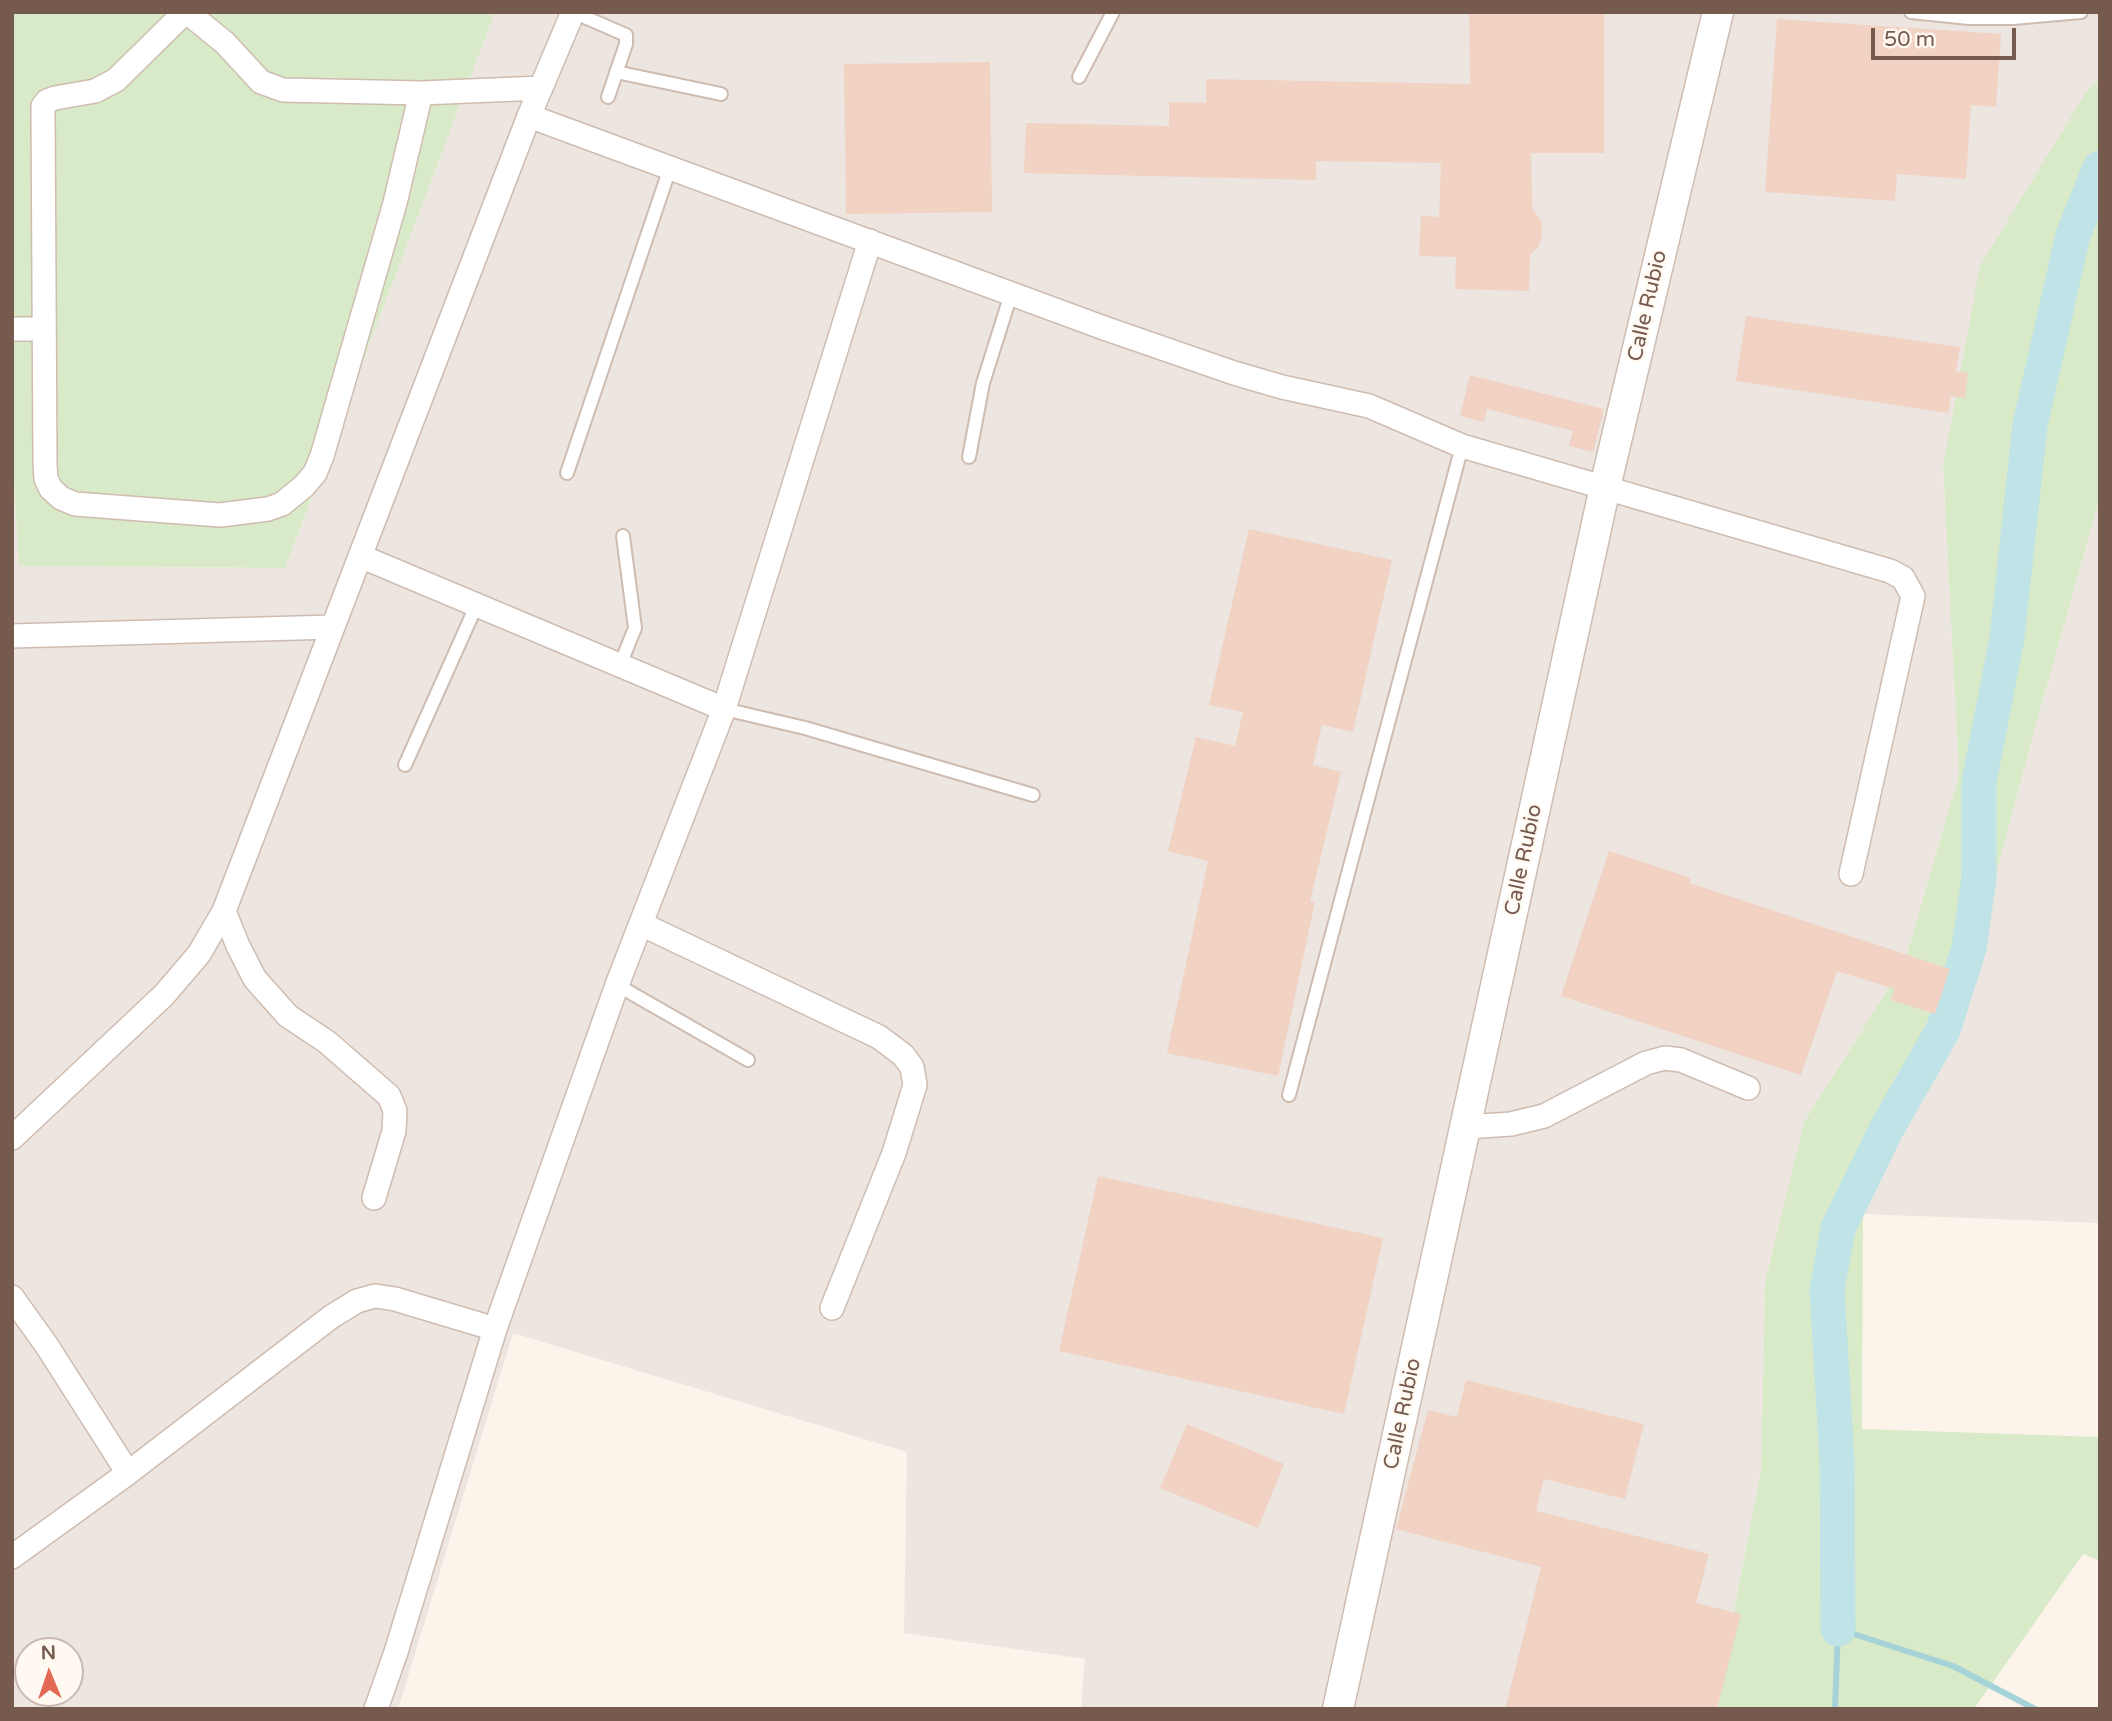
<!DOCTYPE html>
<html>
<head>
<meta charset="utf-8">
<style>
	body { margin:0 }
	#map { position:relative; width:2112px; height:1721px; overflow:hidden; background:#fcf4eb; font-family:"Varela Round",sans-serif }
	canvas { display:block }
	.frame { position:absolute; inset:0; border:14px solid #775a4e; pointer-events:none }
	.north { position:absolute; left:14px; top:1637px; width:70px; height:70px; box-sizing:border-box; background:#fff9f2; border:2px solid #c9b9b0; border-radius:50%; rotate:358deg; font-size:19px; font-weight:700; line-height:28px; text-align:center; color:#775a4e }
	.north::after { content:''; display:block; margin:auto; width:24px; height:32px; background:#e26a54; clip-path:polygon(50% 0,100% 100%,50% 72%,0 100%) }
	.scale { position:absolute; left:1871px; top:28px; width:145px; height:32px; box-sizing:border-box; border:4px solid #775a4e; border-top:0; padding-left:9px; font-size:21px; line-height:24px; white-space:nowrap; color:#775a4e; -webkit-text-stroke:5px #fff9f2; paint-order:stroke }
</style>
</head>
<body>
<div id="map">
<canvas width="2112" height="1721"></canvas>
<div class="frame"></div>
<div class="north">N</div>
<div class="scale">50 m</div>
</div>
<script>
const c = document.querySelector('canvas').getContext('2d');
c.lineJoin = 'round';
function paint(path, color) {
  c.fillStyle = color;
  c.fill(path, 'evenodd');
}
function poly(rows) {
  const path = new Path2D();
  for (const r of rows) {
    path.moveTo(r[0], r[1]);
    for (let i = 2; i < r.length; i += 2) path.lineTo(r[i], r[i + 1]);
  }
  return path;
}
function stroke(path, color, width, dash) {
  c.strokeStyle = color;
  c.lineWidth = width;
  c.lineCap = dash ? 'butt' : 'round';
  c.setLineDash(dash || []);
  c.stroke(path);
}
function drawText(font, color, halo, rows, align = 'center') {
  c.font = font + ' "Varela Round",sans-serif';
  c.lineWidth = 5;
  c.setLineDash([]);
  c.textBaseline = 'middle';
  c.strokeStyle = halo;
  c.fillStyle = color;
  for (const [text, x, y, turn = 0] of rows) {
    c.save();
    c.translate(x, y);
    c.rotate((+turn || 0) * Math.PI / 180);
    c.textAlign = isNaN(turn) ? turn : align;
    if (halo) c.strokeText(text, 0, 0);
    c.fillText(text, 0, 0);
    c.restore();
  }
}
const industrial = poly([
	[495,12,2100,12,2100,80,2090,86,1943,466,1959,775,1904,964,1804,1122,1765,1283,1761,1471,1719,1688,1712,1709,1081,1709,1085,1659,904,1633,907,1452,513,1333,398,1709,12,1709,12,453,19,566,285,568],
	[28,1651,70,1651,70,1693,28,1693],
	[2100,497,2100,1223,1863,1214,1961,1006,2035,728]
]);
const green = poly([
	[12,12,495,12,285,568,19,566,12,453],
	[2100,80,2100,497,2035,728,1961,1006,1863,1214,1862,1429,2100,1437,2100,1561,2083,1554,1974,1709,1712,1709,1719,1688,1761,1471,1765,1283,1804,1122,1904,964,1959,775,1943,466,1980,266,2090,86]
]);
const stream = poly([
	[1835,1709,1838,1629,1953,1666,2035,1709]
]);
const river = poly([
	[1838,1629,1837,1462,1827,1289,1838,1228,1887,1128,1943,1030,1969,948,1979,878,1979,782,2007,638,2030,425,2073,235,2100,168]
]);
const building = poly([
	[1469,12,1604,12,1604,153,1531,153,1532,208,1541,221,1542,234,1539,246,1530,255,1529,291,1455,289,1456,257,1419,256,1421,216,1439,217,1441,163,1316,161,1316,180,1024,173,1026,123,1169,126,1169,102,1206,103,1206,79,1470,84],
	[1777,19,2001,34,1996,107,1971,105,1966,179,1897,174,1895,201,1765,192],
	[990,62,992,212,846,214,844,64],
	[1746,316,1960,347,1956,371,1968,373,1965,398,1951,396,1948,413,1736,381],
	[1470,375,1604,409,1593,452,1569,446,1573,431,1487,409,1484,422,1460,416],
	[1249,529,1392,560,1353,732,1322,725,1313,765,1341,772,1310,901,1315,902,1278,1076,1167,1053,1208,861,1168,851,1196,737,1235,746,1243,712,1209,705],
	[1609,851,1691,878,1690,883,1950,969,1935,1014,1891,1000,1895,989,1837,971,1801,1075,1561,996],
	[1098,1176,1383,1238,1344,1414,1059,1351],
	[1466,1380,1644,1424,1625,1499,1544,1479,1536,1511,1709,1554,1696,1603,1741,1614,1717,1709,1505,1709,1541,1567,1396,1529,1428,1410,1457,1417],
	[1187,1424,1284,1464,1258,1528,1160,1488]
]);
const service = poly([
	[573,12,626,35,626,44,608,97],
	[1911,12,1969,18,2013,18,2081,12],
	[616,72,721,94],
	[1079,77,1113,12],
	[969,457,983,383,1011,294],
	[567,473,670,168],
	[620,665,635,628,623,536],
	[724,709,805,728,1033,795],
	[405,765,477,604],
	[617,985,748,1060],
	[1289,1095,1462,446]
]);
const minor = poly([
	[185,12,116,80,95,91,55,98,47,101,43,106,45,464,46,479,51,489,61,498,75,504,220,515,268,509,282,504,304,486,315,473,322,456,395,203,421,93],
	[187,12,225,43,261,82,283,90,421,93,541,88],
	[529,116,1104,328,1234,373,1282,387,1369,406,1462,446,1890,571,1903,578,1913,596,1851,874],
	[12,329,44,329],
	[360,556,724,709],
	[12,636,333,627],
	[224,911,238,946,255,979,288,1016,327,1042,389,1096,395,1111,394,1131,374,1198],
	[641,924,879,1037,903,1055,912,1067,915,1085,894,1153,832,1308],
	[1465,1127,1511,1124,1544,1116,1646,1063,1665,1058,1681,1060,1748,1088],
	[12,1138,164,995,199,954,224,911,529,116,573,12],
	[12,1297,47,1346,128,1473],
	[12,1557,128,1473,331,1317,357,1301,375,1296,395,1299,495,1329],
	[376,1709,396,1652,495,1329,617,985,724,709,870,241]
]);
const tertiary = poly([
	[1338,1709,1605,487,1718,12]
]);
const streetNames = [
	["Calle Rubio",1648,306,-77],
	["Calle Rubio",1524,860,-78],
	["Calle Rubio",1403,1414,-78]
];
paint(industrial, '#ece5e0');
paint(green, '#d9eac9');
stroke(stream, '#a5d3d8', 6);
stroke(river, '#bfe3e6', 35);
paint(building, '#f1d2c3');
stroke(service, '#cfbcb0', 16);
stroke(minor, '#cfbcb0', 26);
stroke(tertiary, '#cfbcb0', 33);
stroke(service, '#fff', 12);
stroke(minor, '#fff', 23);
stroke(tertiary, '#fff', 30);
drawText('21px', '#775a4e', '#fff9f2', streetNames);
</script>
</body>
</html>
